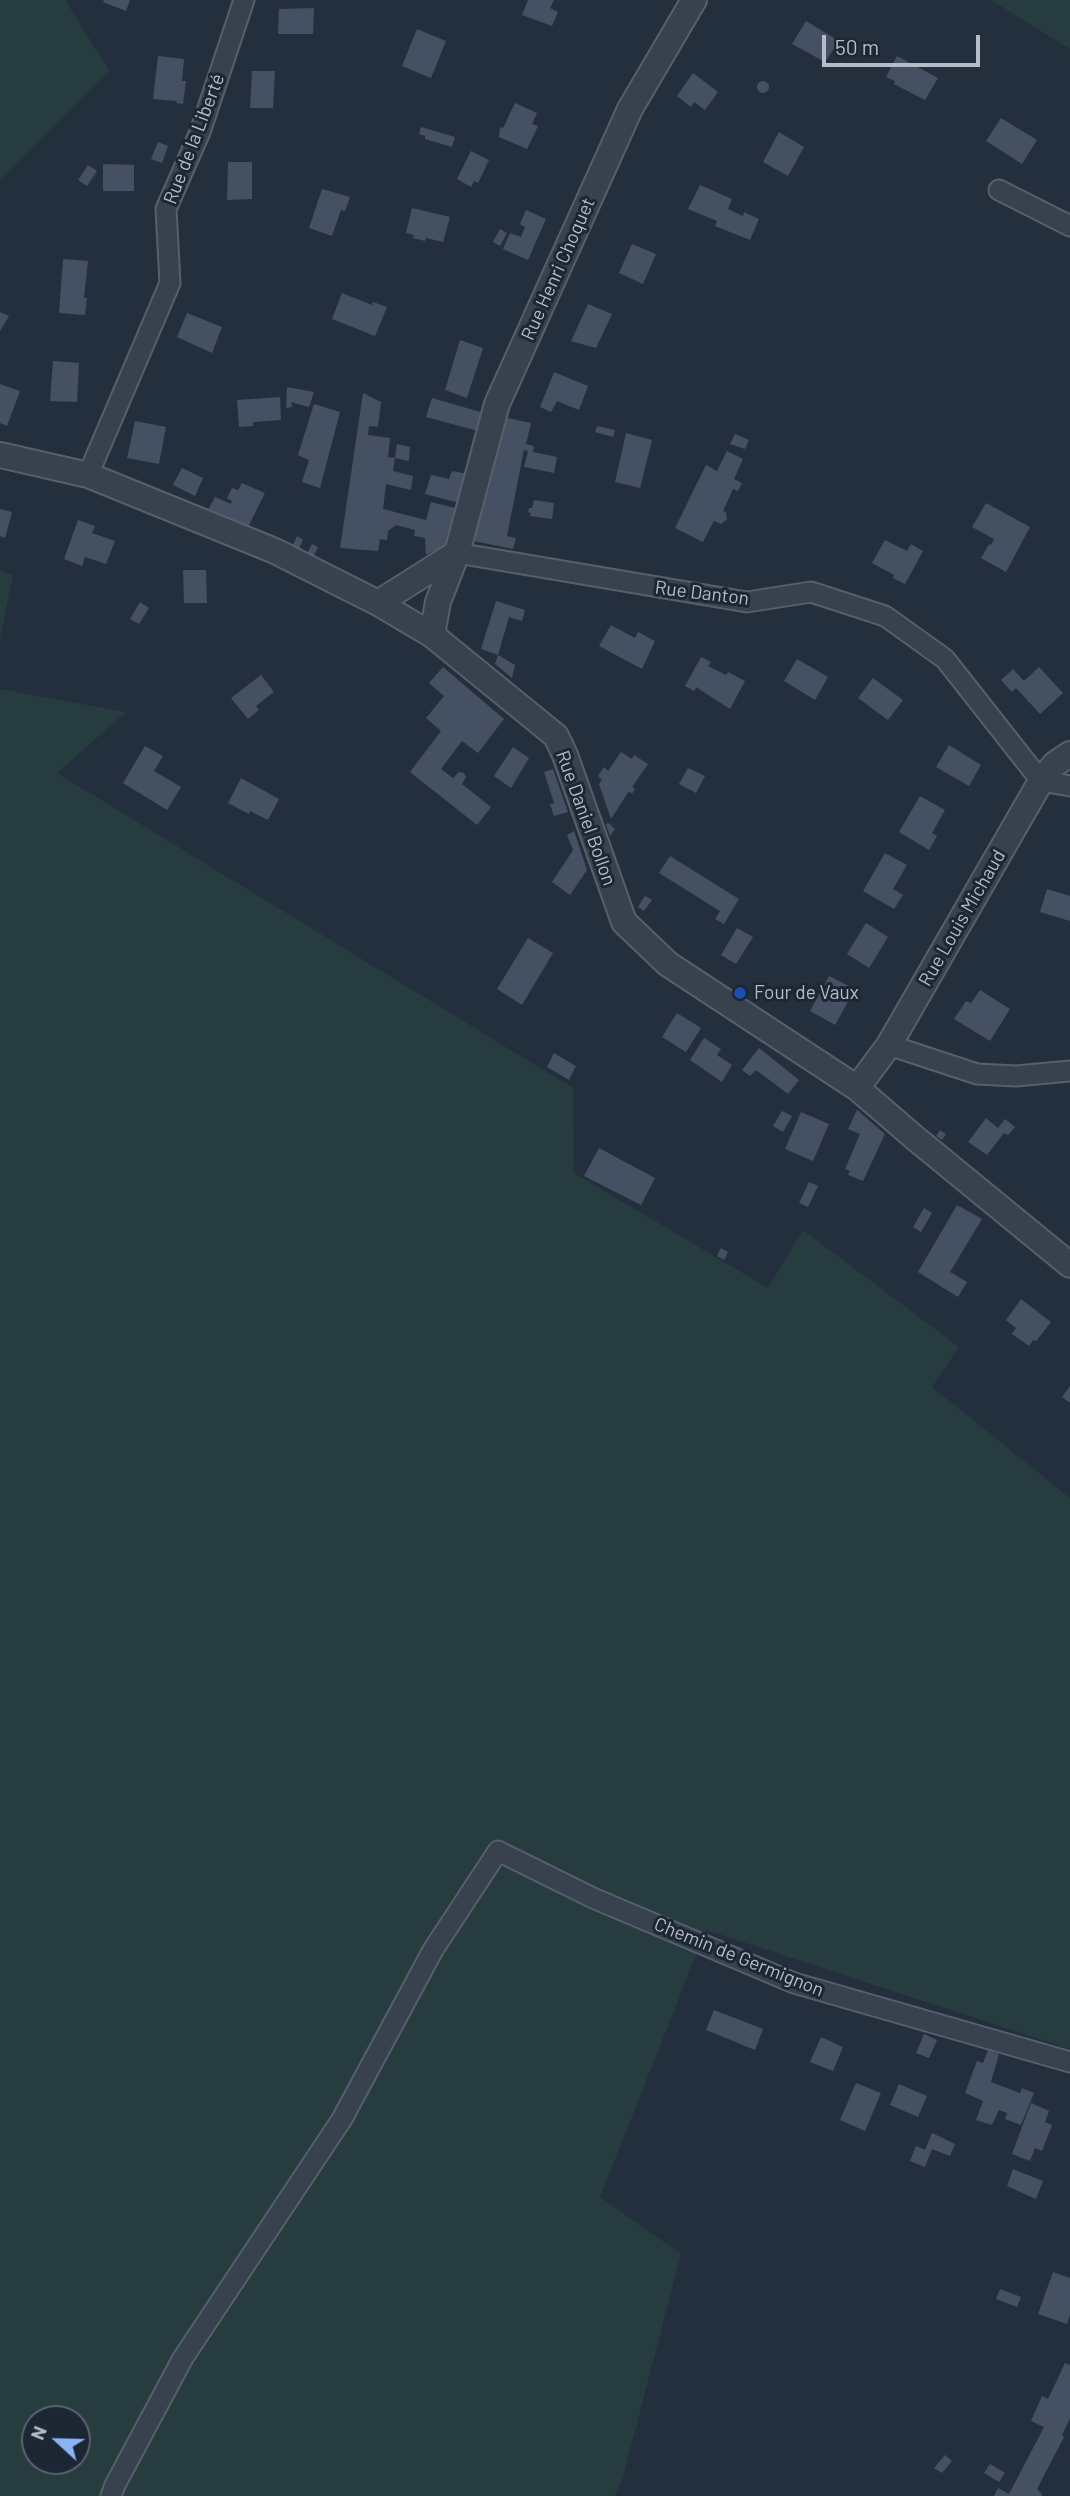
<!DOCTYPE html>
<html>
<head>
<meta charset="utf-8">
<style>
	body { margin:0 }
	#map { position:relative; width:1070px; height:2496px; overflow:hidden; background:#242f3e; font-family:Barlow,sans-serif }
	canvas { display:block }
	.north { position:absolute; left:21px; top:2405px; width:70px; height:70px; box-sizing:border-box; background:#1d2633; border:2px solid #59626f; border-radius:50%; rotate:292deg; font-size:19px; font-weight:700; line-height:28px; text-align:center; color:#b4bcc9 }
	.north::after { content:''; display:block; margin:auto; width:24px; height:32px; background:#8ab4f8; clip-path:polygon(50% 0,100% 100%,50% 72%,0 100%) }
	.scale { position:absolute; left:822px; top:35px; width:158px; height:32px; box-sizing:border-box; border:4px solid #b4bcc9; border-top:0; padding-left:9px; font-size:21px; line-height:24px; white-space:nowrap; color:#b4bcc9; -webkit-text-stroke:5px #1d2633; paint-order:stroke }
</style>
</head>
<body>
<div id="map">
<canvas width="1070" height="2496"></canvas>
<div class="north">N</div>
<div class="scale">50 m</div>
</div>
<script>
const c = document.querySelector('canvas').getContext('2d');
c.lineJoin = 'round';
function paint(path, color) {
  c.fillStyle = color;
  c.fill(path, 'evenodd');
}
function poly(rows) {
  const path = new Path2D();
  for (const r of rows) {
    if (r.length === 3) {
      path.moveTo(r[0] + r[2], r[1]);
      path.arc(r[0], r[1], r[2], 0, 2 * Math.PI);
      continue;
    }
    path.moveTo(r[0], r[1]);
    for (let i = 2; i < r.length; i += 2) path.lineTo(r[i], r[i + 1]);
  }
  return path;
}
function stroke(path, color, width, dash) {
  c.strokeStyle = color;
  c.lineWidth = width;
  c.lineCap = dash ? 'butt' : 'round';
  c.setLineDash(dash || []);
  c.stroke(path);
}
function drawText(font, color, halo, rows, align = 'center') {
  c.font = font + ' Barlow,sans-serif';
  c.lineWidth = 6;
  c.setLineDash([]);
  c.textBaseline = 'middle';
  c.strokeStyle = halo;
  c.fillStyle = color;
  for (const [text, x, y, turn = 0] of rows) {
    c.save();
    c.translate(x, y);
    c.rotate((+turn || 0) * Math.PI / 180);
    c.textAlign = isNaN(turn) ? turn : align;
    if (halo) c.strokeText(text, 0, 0);
    c.fillText(text, 0, 0);
    c.restore();
  }
}
const green = poly([
	[0,0,65,0,109,70,0,179],
	[991,0,1070,0,1070,49],
	[0,571,13,575,0,638],
	[0,689,126,712,57,773,573,1088,574,1173,768,1288,803,1230,959,1347,932,1387,1070,1498,1070,2049,706,1930,600,2197,681,2254,622,2481,615,2496,0,2496],
	[35,2419,77,2419,77,2461,35,2461]
]);
const building = poly([
	[104,0,130,0,126,11,103,2],
	[528,0,554,0,550,8,558,12,552,26,522,15],
	[314,8,313,34,278,34,279,9],
	[806,21,839,41,825,62,792,44],
	[417,29,446,41,431,78,402,66],
	[158,56,184,59,182,81,186,81,183,104,176,103,177,101,153,99],
	[897,56,938,78,925,100,894,84,895,81,886,77],
	[252,71,275,71,273,108,250,108],
	[693,73,718,92,705,110,694,102,691,107,677,96],
	[763,87,6],
	[515,103,537,113,532,124,538,126,527,149,499,137,500,127,503,128],
	[1001,118,1037,140,1022,164,986,141],
	[421,127,455,137,452,147,425,139,425,136,419,134],
	[779,132,804,147,788,176,763,162],
	[158,142,168,146,162,163,151,159],
	[471,151,489,160,478,183,474,181,471,187,457,179],
	[228,162,252,162,252,199,227,200],
	[103,164,134,165,134,191,103,191],
	[88,165,97,171,87,186,78,180],
	[700,185,732,199,728,209,743,216,744,212,759,219,750,240,715,226,717,221,688,209],
	[322,189,350,197,345,211,341,210,332,236,309,228],
	[412,208,450,217,443,242,426,238,425,241,413,238,414,235,406,233],
	[526,210,546,219,528,260,503,249,510,233,521,237,525,227,520,224],
	[500,229,507,233,500,246,493,242],
	[632,244,656,254,643,284,619,273],
	[63,259,88,261,84,298,87,298,85,315,59,313],
	[342,293,372,305,373,302,387,307,375,336,332,319],
	[588,304,612,314,596,348,571,341],
	[0,312,9,316,0,331],
	[187,313,222,327,212,353,177,337],
	[460,340,483,348,467,398,445,390],
	[53,361,79,363,77,402,50,401],
	[554,372,588,386,579,410,557,401,551,412,540,407],
	[0,384,20,391,7,426,0,423],
	[287,387,314,392,309,407,291,402,292,407,286,408],
	[363,393,381,402,378,427,369,426,368,435,390,438,388,457,395,458,393,471,413,476,411,490,386,484,383,509,426,520,431,502,455,508,447,543,449,546,436,555,434,551,426,555,425,538,414,536,415,530,396,525,388,531,387,540,380,539,378,551,340,548],
	[280,397,281,420,253,422,253,426,239,427,237,400],
	[432,398,484,413,478,431,426,417],
	[314,404,340,412,320,488,302,482,309,460,298,455],
	[503,417,531,423,526,444,534,446,533,452,557,457,554,473,524,467,528,451,524,450,507,536,516,538,513,549,474,541,487,473],
	[135,421,166,427,159,464,127,458],
	[597,426,615,430,613,437,595,432],
	[626,433,652,440,640,488,615,482],
	[735,434,749,440,745,449,730,444],
	[397,444,410,447,409,461,395,458],
	[727,451,743,459,734,479,742,483,738,491,733,489,723,511,726,512,727,519,721,524,714,521,703,542,675,528,706,465,717,471],
	[182,468,203,478,195,496,173,485],
	[452,471,468,474,463,504,425,494,431,475,449,479],
	[242,483,265,493,246,531,207,512,215,497,231,504,232,501,227,498,232,488,238,490],
	[534,500,554,503,552,519,530,516,531,513,528,512,529,508,532,508],
	[986,503,1030,527,1006,572,981,558,989,544,991,545,994,539,972,527],
	[0,509,12,512,5,538,0,536],
	[78,520,95,526,92,533,115,541,106,564,85,557,82,566,64,559],
	[297,536,303,540,296,555,290,552],
	[885,540,907,551,911,544,923,551,905,584,893,578,894,575,872,563],
	[312,544,318,547,311,562,305,558],
	[183,570,206,570,207,603,184,603],
	[496,601,525,610,522,621,509,617,498,655,481,649],
	[140,602,149,608,139,624,130,619],
	[611,625,635,638,638,632,655,641,642,669,599,646],
	[498,655,515,665,512,678,495,664],
	[701,657,711,662,708,666,726,675,728,672,745,681,730,709,696,687,694,691,685,686],
	[797,659,828,677,815,700,784,681],
	[443,667,504,719,478,753,462,741,441,769,453,778,459,772,464,773,466,777,462,784,491,807,477,825,410,772,441,731,426,718,444,696,429,683],
	[1039,667,1063,693,1040,714,1016,688,1012,692,1001,680,1013,669,1024,681],
	[261,675,274,692,256,706,259,710,248,719,231,698],
	[873,678,903,700,888,720,858,698],
	[949,745,981,765,969,786,936,767],
	[145,746,163,756,154,771,181,787,167,810,123,783],
	[513,747,529,758,511,788,494,776],
	[621,752,632,759,634,755,648,764,632,787,635,789,632,794,629,791,611,819,599,784,602,780,598,776,604,767,608,771],
	[688,768,705,776,696,793,679,784],
	[553,769,568,812,554,816,550,804,554,803,544,772],
	[241,778,279,799,268,820,250,811,249,814,228,803],
	[920,796,945,810,932,833,937,836,929,850,899,832],
	[609,823,615,829,610,836,606,824],
	[574,831,587,870,570,895,552,882,573,850,567,835],
	[885,853,907,865,893,889,903,895,894,909,863,891],
	[670,856,739,899,724,924,715,919,720,911,659,873],
	[1047,889,1070,896,1070,921,1040,912],
	[645,896,652,900,644,911,638,907],
	[866,923,888,937,869,968,847,954],
	[737,928,753,937,736,964,721,955],
	[528,938,553,953,522,1005,497,989],
	[829,976,855,989,835,1025,810,1011],
	[980,990,1010,1009,990,1041,954,1019,966,1001,971,1003],
	[677,1013,701,1028,686,1052,662,1037],
	[704,1038,721,1049,717,1055,732,1065,722,1082,690,1060],
	[759,1048,799,1080,788,1094,756,1070,750,1076,742,1070],
	[554,1053,576,1066,569,1080,547,1067],
	[857,1110,885,1134,863,1181,848,1175,850,1171,845,1169,860,1134,848,1129],
	[782,1111,792,1116,783,1132,773,1126],
	[801,1112,829,1124,813,1161,785,1149],
	[986,1118,998,1128,1005,1119,1015,1127,1008,1135,1004,1133,987,1155,968,1142],
	[940,1130,946,1134,942,1140,936,1136],
	[599,1148,655,1178,641,1205,584,1176],
	[809,1182,818,1186,808,1207,799,1203],
	[957,1205,982,1219,950,1272,967,1282,958,1297,918,1272],
	[924,1208,932,1213,921,1232,913,1227],
	[721,1248,728,1252,724,1260,717,1256],
	[1021,1299,1051,1322,1036,1341,1033,1340,1029,1346,1012,1334,1016,1328,1006,1320],
	[1070,1386,1070,1403,1062,1397],
	[714,2010,763,2029,755,2050,706,2030],
	[924,2034,937,2040,929,2058,916,2053],
	[821,2037,843,2047,833,2071,810,2062],
	[988,2050,999,2054,991,2082,1020,2093,1022,2088,1034,2093,1021,2125,1005,2119,1007,2113,999,2110,992,2125,976,2120,983,2101,965,2093,977,2061,983,2063],
	[856,2083,881,2093,865,2131,840,2120],
	[899,2084,927,2096,918,2117,890,2105],
	[1031,2103,1049,2111,1045,2122,1052,2125,1042,2151,1035,2148,1030,2161,1012,2154],
	[932,2133,955,2144,950,2156,932,2149,925,2167,910,2161,916,2146,925,2150],
	[1013,2169,1043,2181,1036,2199,1007,2186],
	[1053,2272,1070,2278,1070,2314,1067,2324,1038,2314],
	[1000,2289,1021,2297,1017,2307,996,2299],
	[1065,2363,1070,2365,1070,2418,1062,2435,1064,2437,1037,2489,1042,2494,1041,2496,994,2496,998,2488,1009,2494,1044,2427,1031,2421,1042,2396,1048,2399],
	[945,2455,952,2461,942,2473,934,2468],
	[990,2464,1005,2473,999,2482,984,2473]
]);
const minor = poly([
	[999,190,1070,226],
	[88,475,170,283,166,209,200,132,244,0],
	[457,553,747,602,811,592,885,616,945,659,1041,781,1070,786],
	[889,1045,977,1074,1016,1076,1070,1071],
	[111,2496,115,2485,183,2358,342,2119,433,1950,498,1851,593,1898,794,1983,1070,2062]
]);
const tertiary = poly([
	[0,455,88,475,275,551,378,603,432,635,556,736,565,755,624,922,668,964,857,1088,915,1138,1070,1265],
	[378,603,457,553],
	[432,635,438,602,457,553,497,404,630,109,694,0],
	[857,1088,889,1045,1041,781,1055,764,1070,754]
]);
const markers = [
	[740,993,7,"#1a4fb4"]
];
const streetNames = [
	["Rue de la Liberté",194,139,-69],
	["Rue Henri Choquet",558,269,-66],
	["Rue Danton",702,593,7],
	["Rue Daniel Bollon",586,818,70],
	["Rue Louis Michaud",962,918,-60],
	["Chemin de Germignon",739,1957,22]
];
const poiNames = [
	["Four de Vaux",754,993]
];
paint(green, '#263c3f');
paint(building, '#455162');
stroke(minor, '#565f6c', 23);
stroke(tertiary, '#565f6c', 28);
stroke(minor, '#38414e', 19);
stroke(tertiary, '#38414e', 24);
for (const [x, y, r, color] of markers) {
  const dot = new Path2D();
  dot.arc(x, y, r, 0, 2 * Math.PI);
  c.fillStyle = color;
  c.fill(dot);
  stroke(dot, '#1d2633', 2.5);
}
drawText('19px', '#b4bcc9', '#1d2633', streetNames);
drawText('19px', '#b4bcc9', '#1d2633', poiNames, 'left');
</script>
</body>
</html>
